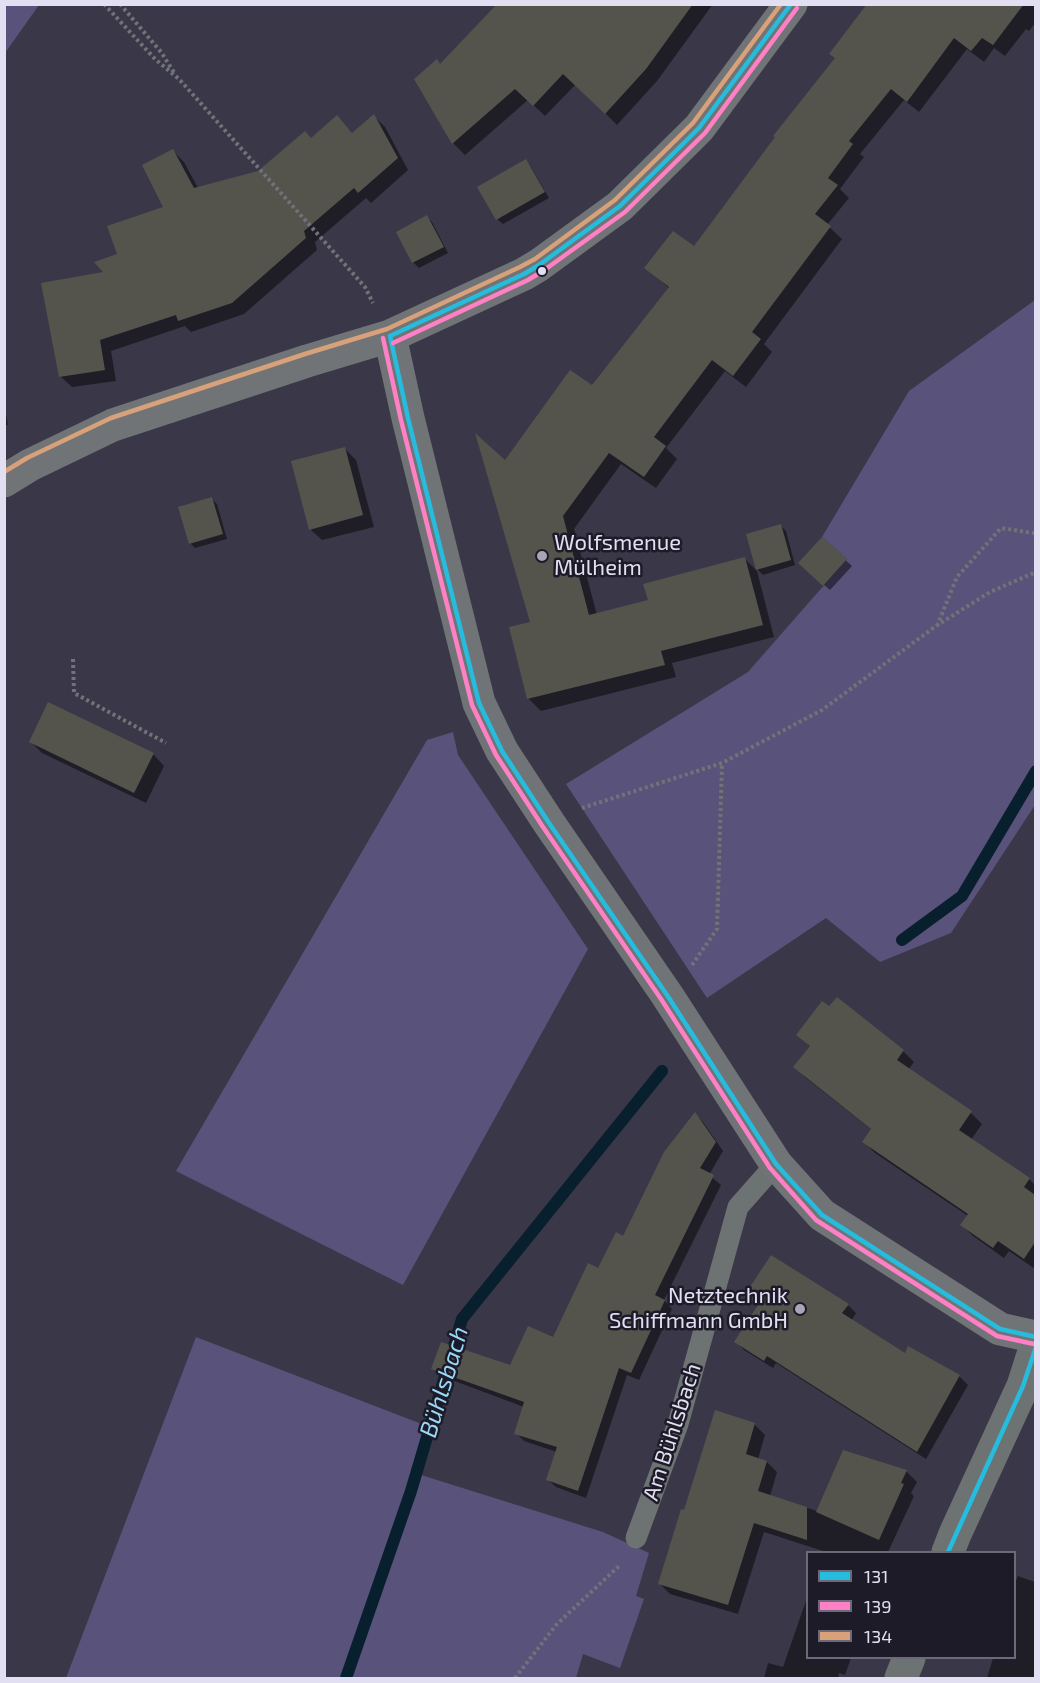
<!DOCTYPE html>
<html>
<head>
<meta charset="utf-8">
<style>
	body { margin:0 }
	#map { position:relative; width:1040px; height:1683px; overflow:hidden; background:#3a3848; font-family:"Exo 2",sans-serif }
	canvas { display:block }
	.frame { position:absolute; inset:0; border:6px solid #e2dff3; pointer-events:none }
	.legend { position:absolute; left:806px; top:1551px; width:210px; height:108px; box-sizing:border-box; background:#1e1b29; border:2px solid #6c697a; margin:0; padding:8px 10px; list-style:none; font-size:18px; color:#e2dff3 }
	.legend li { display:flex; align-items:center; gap:12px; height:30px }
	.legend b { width:30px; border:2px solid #6c697a }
</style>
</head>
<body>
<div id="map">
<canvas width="1040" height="1683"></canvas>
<div class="frame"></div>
<ul class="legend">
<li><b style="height:8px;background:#26bcdd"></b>131</li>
<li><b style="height:8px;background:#ff80c5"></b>139</li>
<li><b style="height:8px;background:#d9a179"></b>134</li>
</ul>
</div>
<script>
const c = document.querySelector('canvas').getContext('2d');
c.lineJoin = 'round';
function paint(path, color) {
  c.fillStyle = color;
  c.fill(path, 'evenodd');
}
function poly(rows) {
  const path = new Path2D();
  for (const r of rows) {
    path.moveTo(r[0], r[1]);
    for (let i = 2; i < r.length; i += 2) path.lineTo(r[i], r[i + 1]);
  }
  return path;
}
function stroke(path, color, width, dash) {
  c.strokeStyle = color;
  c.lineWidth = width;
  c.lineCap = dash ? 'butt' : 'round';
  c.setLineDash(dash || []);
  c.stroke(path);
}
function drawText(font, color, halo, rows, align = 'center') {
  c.font = font + ' "Exo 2",sans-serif';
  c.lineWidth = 5;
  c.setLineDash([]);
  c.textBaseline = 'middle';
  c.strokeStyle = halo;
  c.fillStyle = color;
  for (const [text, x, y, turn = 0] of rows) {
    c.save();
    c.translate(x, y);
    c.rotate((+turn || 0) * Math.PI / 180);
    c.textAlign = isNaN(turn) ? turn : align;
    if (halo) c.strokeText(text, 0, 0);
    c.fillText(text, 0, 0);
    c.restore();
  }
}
const green = poly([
	[5,4,39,5,5,53,4,5],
	[1035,300,1035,805,951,933,880,962,826,918,707,998,566,784,748,672,847,559,822,537,909,391],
	[453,732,458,755,588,949,403,1285,176,1171,427,740],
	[196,1337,432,1428,421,1475,603,1532,649,1553,636,1596,644,1599,620,1668,583,1654,576,1678,66,1678]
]);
const shadow = poly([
	[499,4,713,4,657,81,617,125,576,84,545,116,528,100,465,155,453,143,416,79,441,66],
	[915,4,1036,4,1036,22,1029,31,1026,29,1005,56,994,48,984,62,967,49,919,112,904,100,860,154,864,157,840,189,849,198,827,225,842,239,764,344,772,352,746,387,725,371,666,448,677,459,656,488,621,464,574,529,597,615,649,601,745,559,757,571,774,637,672,663,676,677,541,711,529,699,532,623,505,462,592,387,669,288,646,268,694,248],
	[374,116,385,127,408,170,371,203,366,198,315,242,317,250,244,314,191,332,185,326,111,351,116,381,72,387,60,376,106,273,119,255,165,207,173,151,184,162,198,188,259,172,311,139,337,117,353,134],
	[526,161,531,167,549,198,503,224,497,219],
	[427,217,432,222,448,253,419,268,413,262,398,233],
	[4,404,8,425,4,425],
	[345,449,356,460,374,527,322,540,310,529],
	[211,498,217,504,227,539,195,548,190,543],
	[780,525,786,531,795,565,763,575,757,569],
	[822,539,852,566,830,590,805,568],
	[31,742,153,754,164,766,146,803,42,753],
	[837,999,903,1051,914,1062,908,1070,971,1113,982,1124,971,1140,1029,1179,1036,1186,1035,1269,1009,1251,1004,1258,973,1236,962,1225,968,1216,875,1153,864,1142,872,1130,806,1078,795,1067,811,1047,798,1035,829,1008],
	[695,1114,703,1122,723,1151,709,1175,721,1185,664,1300,672,1309,639,1380,627,1375,586,1498,556,1487,547,1479,557,1452,524,1441,516,1433,524,1407,441,1376,433,1368,510,1367,554,1339,599,1270,623,1238],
	[746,1296,848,1305,856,1313,851,1321,905,1355,909,1348,959,1376,968,1385,926,1459,776,1363,773,1368,744,1350,736,1342,758,1307],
	[754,1424,765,1435,758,1459,767,1462,777,1472,770,1496,817,1511,844,1452,907,1472,917,1482,911,1493,914,1496,888,1552,822,1552,823,1551,764,1532,738,1614,670,1594,659,1583,685,1512],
	[1018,1576,1035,1582,1036,1580,1036,1678,987,1678,993,1658,1014,1658,1014,1585],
	[808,1595,808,1658,851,1658,845,1675,839,1673,838,1678,764,1678,768,1663,783,1667]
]);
const stream = poly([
	[902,940,962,896,1036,771],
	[346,1678,411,1491,462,1319,662,1071]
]);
const building = poly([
	[497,4,693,4,646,69,605,114,563,74,533,106,515,89,452,144,414,79,437,59,440,64],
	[867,4,1024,4,993,45,982,38,971,51,954,38,907,102,891,89,849,141,853,144,828,178,838,185,815,214,831,226,752,332,761,339,733,376,712,360,654,437,666,446,644,477,609,453,563,516,589,615,648,600,643,584,745,557,763,625,661,651,665,665,527,699,509,627,530,622,475,433,505,460,570,370,592,385,669,287,644,268,673,231,694,246,775,137,773,136,835,58,829,54],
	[374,114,398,158,358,193,354,188,304,231,306,238,232,303,178,321,176,315,100,340,105,370,59,377,41,283,103,272,94,262,117,254,107,226,163,207,142,165,173,149,194,188,258,171,305,131,311,138,337,115,352,133],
	[526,159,545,192,496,220,477,187],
	[427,215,444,247,412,263,396,232],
	[345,447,363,515,309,530,291,461],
	[212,497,223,534,189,544,178,507],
	[781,524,791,560,756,570,746,534],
	[822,537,847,559,823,586,798,563],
	[48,702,154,753,134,793,29,742],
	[837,997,904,1050,897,1060,972,1111,959,1130,1030,1178,1024,1187,1035,1195,1035,1242,1024,1259,998,1241,993,1248,960,1225,968,1214,862,1142,871,1129,793,1067,810,1046,796,1035,822,1001,829,1006],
	[695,1112,716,1142,700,1168,714,1175,655,1295,665,1300,631,1373,619,1368,578,1491,546,1480,557,1447,514,1434,524,1402,431,1369,441,1342,510,1365,528,1326,553,1337,588,1263,598,1268,616,1232,623,1236,664,1152],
	[771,1255,849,1304,842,1313,905,1353,908,1346,960,1375,917,1452,767,1356,764,1361,734,1342,758,1305,744,1296],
	[715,1410,755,1423,746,1454,767,1461,758,1491,807,1507,807,1540,754,1523,728,1605,658,1584,681,1509,684,1510],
	[843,1450,907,1470,901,1483,904,1484,879,1540,816,1512]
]);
const path = poly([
	[104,4,155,59,179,79,365,287,373,303],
	[120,4,161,52,175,74],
	[937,626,957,577,1001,528,1033,533,1036,539],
	[73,659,74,693,166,743],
	[582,808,722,763,822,710,936,626,990,592,1036,572],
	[692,965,717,929,722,763],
	[515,1678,556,1625,620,1565]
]);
const lane = poly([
	[636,1538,678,1424,738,1207,776,1164]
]);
const street = poly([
	[948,1552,955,1534,1023,1386,1036,1345],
	[901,1678,909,1658]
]);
const secondary = poly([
	[390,336,408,418,479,703,502,751,549,823,667,995,776,1164,822,1215,1000,1329,1036,1337],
	[4,481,30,465,113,425,307,361,390,336,524,274,539,265,620,206,699,128,791,4]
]);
const bus1 = poly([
	[390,336,408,418,479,703,502,751,549,823,667,995,776,1164,822,1215,1000,1329,1036,1337],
	[390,336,524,274,539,265,620,206,699,128,791,4],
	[948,1552,1023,1386,1036,1347]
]);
const bus2 = poly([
	[383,338,401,420,472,705,496,755,543,827,661,999,770,1168,816,1220,997,1336,1034,1344],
	[393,343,528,280,543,271,625,212,705,133,797,8]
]);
const bus3 = poly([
	[4,472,27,458,111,418,305,354,387,329,520,267,535,259,615,200,693,123,781,4]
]);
const markers = [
	[542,271,5,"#e2dff3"],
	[542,556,6,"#a7a5b7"],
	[800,1309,6,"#a7a5b7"]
];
const poiNames = [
	["Wolfsmenue",554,543],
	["Mülheim",554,568],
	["Netztechnik",788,1296,"right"],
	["Schiffmann GmbH",788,1321,"right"]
];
const streetNames = [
	["Am Bühlsbach",672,1432,-72]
];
const waterNames = [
	["Bühlsbach",444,1382,-73]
];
paint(green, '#59527a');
paint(shadow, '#0007');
stroke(stream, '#081f2d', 12);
paint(building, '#54544d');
stroke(path, '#707378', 4, [3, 3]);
stroke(lane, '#6d7272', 21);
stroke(street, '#6d7272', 33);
stroke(secondary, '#707477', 33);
stroke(bus1, '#26bcdd', 4.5);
stroke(bus2, '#ff80c5', 4.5);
stroke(bus3, '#d9a179', 4.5);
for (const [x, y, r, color] of markers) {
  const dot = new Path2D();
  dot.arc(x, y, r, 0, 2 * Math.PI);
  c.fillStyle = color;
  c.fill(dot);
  stroke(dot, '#1e1b29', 2);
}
drawText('22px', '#e2dff3', '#1e1b29', poiNames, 'left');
drawText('22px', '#e2dff3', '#1e1b29', streetNames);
drawText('italic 24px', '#99d8f8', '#1e1b29', waterNames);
</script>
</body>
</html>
